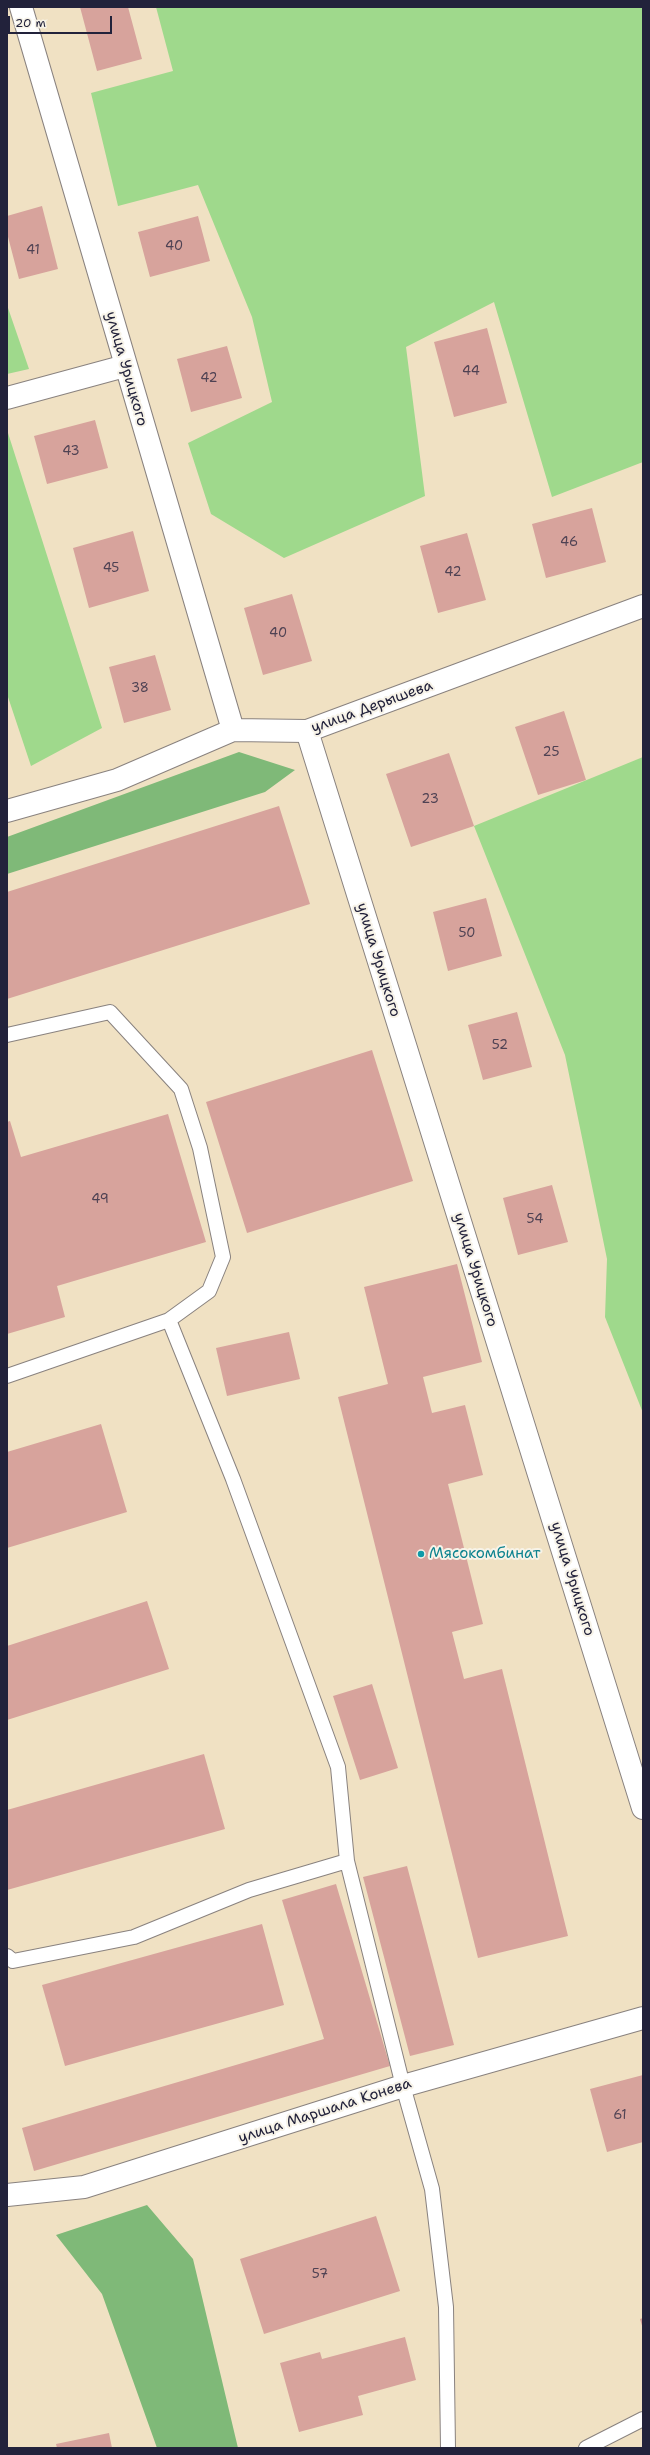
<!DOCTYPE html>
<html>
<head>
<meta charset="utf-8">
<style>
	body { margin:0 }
	#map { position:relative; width:650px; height:2455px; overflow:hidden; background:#f0e1c3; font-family:"Shantell Sans",sans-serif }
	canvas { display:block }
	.frame { position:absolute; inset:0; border:8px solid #22223b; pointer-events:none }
	.scale { position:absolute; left:8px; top:16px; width:104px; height:18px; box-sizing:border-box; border:2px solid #22223b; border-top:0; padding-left:5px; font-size:12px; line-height:14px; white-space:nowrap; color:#22223b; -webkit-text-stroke:3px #f7f3e8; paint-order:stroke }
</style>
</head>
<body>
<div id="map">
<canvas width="650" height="2455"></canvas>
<div class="frame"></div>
<div class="scale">20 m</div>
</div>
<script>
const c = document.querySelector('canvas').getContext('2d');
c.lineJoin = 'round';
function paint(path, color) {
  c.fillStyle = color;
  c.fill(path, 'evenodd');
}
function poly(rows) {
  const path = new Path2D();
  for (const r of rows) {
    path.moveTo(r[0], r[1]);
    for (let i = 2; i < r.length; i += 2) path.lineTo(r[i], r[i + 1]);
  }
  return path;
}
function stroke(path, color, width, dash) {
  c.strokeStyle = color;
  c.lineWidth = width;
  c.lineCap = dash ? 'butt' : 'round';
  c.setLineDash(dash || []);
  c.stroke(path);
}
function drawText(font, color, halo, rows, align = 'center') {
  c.font = font + ' "Shantell Sans",sans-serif';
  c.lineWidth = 4;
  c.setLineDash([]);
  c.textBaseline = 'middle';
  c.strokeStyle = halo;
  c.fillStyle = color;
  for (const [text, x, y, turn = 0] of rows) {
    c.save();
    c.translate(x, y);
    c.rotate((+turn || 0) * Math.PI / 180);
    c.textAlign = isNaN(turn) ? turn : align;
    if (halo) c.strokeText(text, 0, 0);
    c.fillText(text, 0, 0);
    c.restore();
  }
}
const green = poly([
	[156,7,643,7,643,462,552,497,494,302,406,347,425,496,284,558,211,514,188,443,272,402,252,317,198,185,118,206,91,93,173,71],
	[7,305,29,369,7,374],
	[8,433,102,728,31,766,7,694],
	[643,757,643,1413,605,1317,607,1259,565,1055,474,826]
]);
const forest = poly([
	[239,752,295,770,265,792,7,874,7,837],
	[147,2205,193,2259,238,2448,157,2448,102,2294,56,2235]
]);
const building = poly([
	[80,7,128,7,142,59,97,71],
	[42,206,58,269,19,279,7,233,7,216],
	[198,216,210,261,150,277,138,232],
	[487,328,507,403,454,417,434,342],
	[227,346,242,398,191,412,177,359],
	[95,420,108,468,47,484,34,436],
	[592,508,606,562,546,578,532,524],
	[133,531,149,591,89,608,73,548],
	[467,533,486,600,438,613,420,546],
	[292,594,312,661,263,675,244,608],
	[155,655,171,710,124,723,109,667],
	[564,711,586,780,538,795,515,727],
	[449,753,474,826,411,847,386,774],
	[279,806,310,904,7,999,7,892],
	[486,898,502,956,448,971,433,912],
	[517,1012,532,1067,483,1080,468,1025],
	[372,1050,413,1181,247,1233,206,1102],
	[168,1114,206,1242,57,1286,65,1317,7,1334,7,1122,10,1121,21,1157],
	[552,1185,568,1242,518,1255,503,1198],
	[457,1264,482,1362,423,1377,432,1413,465,1405,483,1475,448,1484,483,1624,452,1632,464,1679,502,1669,568,1936,478,1958,338,1397,388,1384,364,1287],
	[289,1332,300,1379,227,1396,216,1348],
	[101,1424,127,1512,7,1548,7,1452],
	[147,1601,169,1669,7,1720,7,1646],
	[372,1684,398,1768,360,1780,333,1696],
	[204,1754,225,1829,7,1890,7,1810],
	[407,1866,454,2045,410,2056,363,1877],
	[336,1884,390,2066,34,2171,22,2128,324,2039,282,1900],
	[262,1924,284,2005,65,2066,42,1985],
	[643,2075,643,2142,607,2152,590,2089],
	[376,2216,400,2291,264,2334,240,2259],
	[643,2318,643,2329,640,2319],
	[405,2337,416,2380,358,2396,363,2415,299,2432,280,2363,320,2352,322,2359],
	[109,2433,112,2448,57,2448,56,2444]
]);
const service = poly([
	[7,1035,110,1012,181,1089,200,1148,223,1257,209,1291,169,1320,7,1376],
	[169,1320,233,1479,338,1767,347,1861,403,2086,432,2189,446,2307,448,2448],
	[7,1956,13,1961,134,1937,249,1890,347,1861],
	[586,2448,643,2419]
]);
const minor = poly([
	[7,398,125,366],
	[307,731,643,1808],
	[7,2195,84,2187,403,2086,643,2018]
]);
const tertiary = poly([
	[21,7,233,730],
	[7,811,117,780,233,730,307,731,643,606]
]);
const markers = [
	[421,1554,4,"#0f9aa8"]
];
const numberNames = [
	["40",174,247],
	["41",33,251],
	["44",471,372],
	["42",209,379],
	["43",71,452],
	["46",569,543],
	["45",111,569],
	["42",453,573],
	["40",278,634],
	["38",140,689],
	["25",551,753],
	["23",430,800],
	["50",467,934],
	["52",500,1046],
	["49",100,1200],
	["54",535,1220],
	["61",620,2116],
	["57",320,2275]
];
const streetNames = [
	["улица Урицкого",126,369,74],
	["улица Дерышева",372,707,-20],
	["улица Урицкого",378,960,73],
	["улица Урицкого",475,1270,73],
	["улица Урицкого",572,1579,73],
	["улица Маршала Конева",325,2111,-18]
];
const cultureNames = [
	["Мясокомбинат",429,1554]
];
paint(green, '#9fd98c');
paint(forest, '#7fb978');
paint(building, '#d7a39c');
stroke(service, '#89827f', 16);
stroke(minor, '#89827f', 24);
stroke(tertiary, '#89827f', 24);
stroke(service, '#fff', 14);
stroke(minor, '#fff', 22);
stroke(tertiary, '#fff', 22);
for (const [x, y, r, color] of markers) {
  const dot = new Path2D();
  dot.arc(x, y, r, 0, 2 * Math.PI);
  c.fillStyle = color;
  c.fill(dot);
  stroke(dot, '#f7f3e8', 1.5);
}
drawText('13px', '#4f4253', null, numberNames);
drawText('15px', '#22223b', '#f7f3e8', streetNames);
drawText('15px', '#0d838f', '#f7f3e8', cultureNames, 'left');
</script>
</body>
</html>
